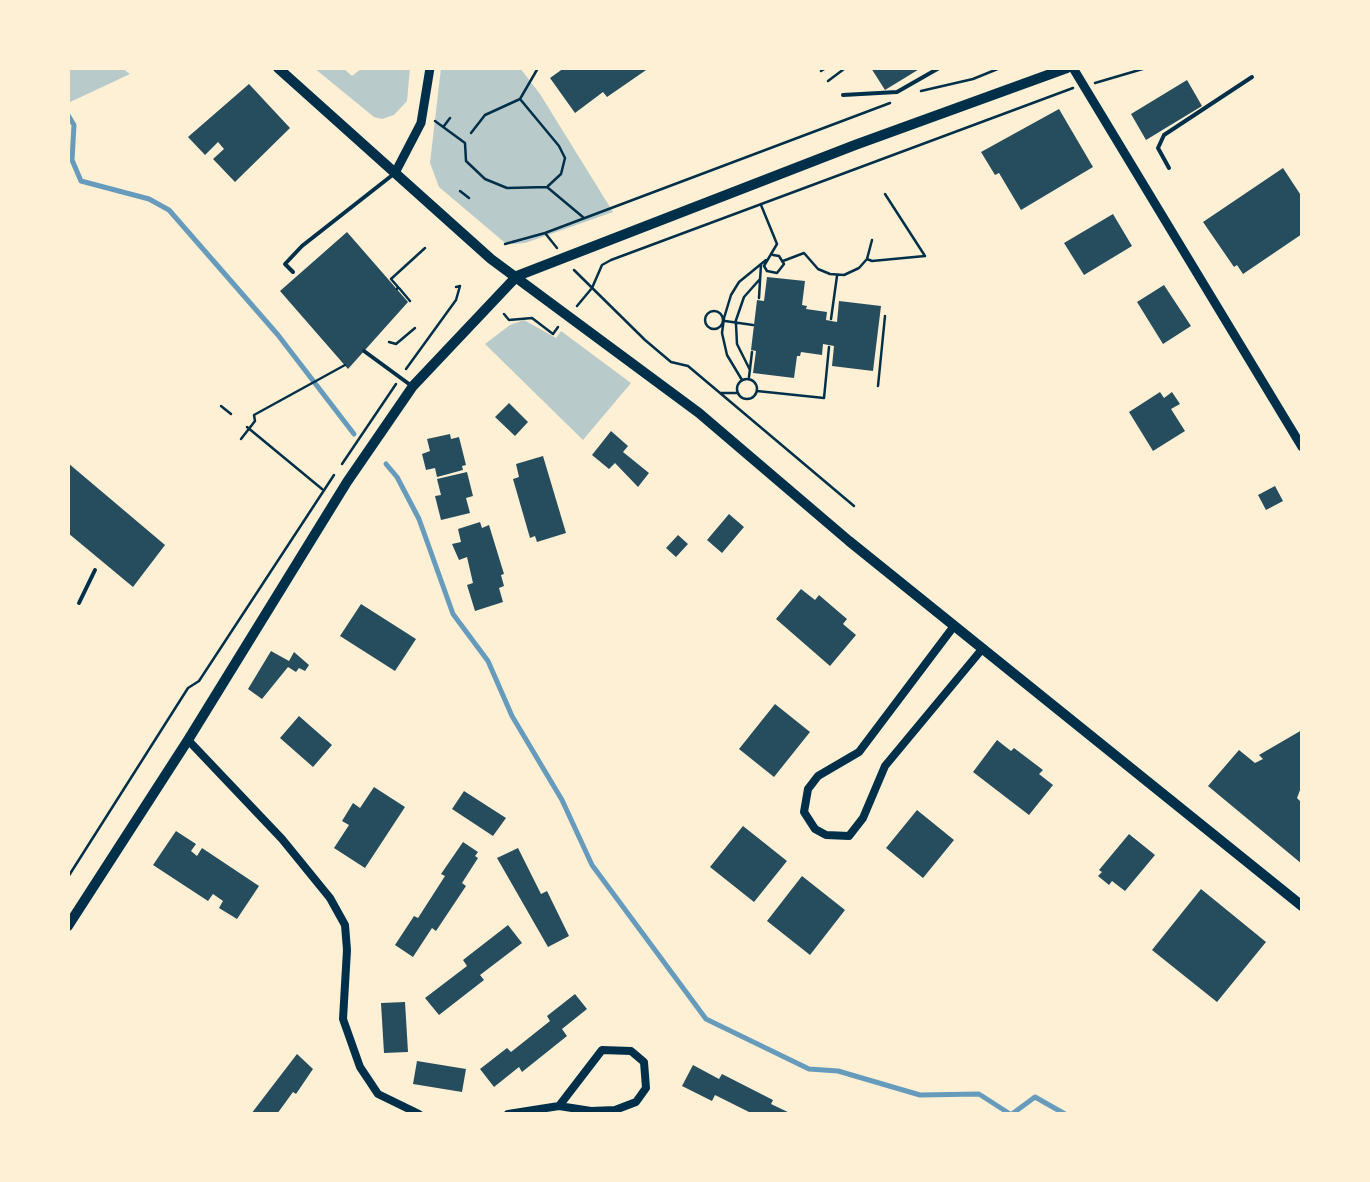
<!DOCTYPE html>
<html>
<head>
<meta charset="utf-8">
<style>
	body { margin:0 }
	#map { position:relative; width:1370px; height:1182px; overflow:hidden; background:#fdf0d5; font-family:"Sofia Sans Condensed",sans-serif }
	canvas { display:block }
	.frame { position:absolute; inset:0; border:70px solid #fdf0d5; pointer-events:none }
</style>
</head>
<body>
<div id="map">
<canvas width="1370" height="1182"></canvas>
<div class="frame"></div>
</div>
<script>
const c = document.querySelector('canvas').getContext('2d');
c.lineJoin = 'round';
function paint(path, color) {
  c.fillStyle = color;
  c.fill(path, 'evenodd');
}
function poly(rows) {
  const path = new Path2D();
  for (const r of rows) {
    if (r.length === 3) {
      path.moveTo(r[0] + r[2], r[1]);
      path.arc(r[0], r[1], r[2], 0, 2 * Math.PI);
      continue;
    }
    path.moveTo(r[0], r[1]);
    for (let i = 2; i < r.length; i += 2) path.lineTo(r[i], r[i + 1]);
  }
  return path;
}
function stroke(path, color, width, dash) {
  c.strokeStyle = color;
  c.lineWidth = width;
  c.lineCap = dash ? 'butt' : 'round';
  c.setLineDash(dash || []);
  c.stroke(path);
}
const green = poly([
	[68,68,122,68,130,74,68,103],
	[314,68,343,68,352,76,362,68,410,68,407,101,394,115,382,119,374,117],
	[441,68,520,68,540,94,613,212,525,243,514,244,504,242,439,187,430,163],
	[524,320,556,338,561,331,631,383,583,440,485,344,510,325]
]);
const stream = poly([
	[68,115,74,125,72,160,81,181,149,199,169,210,278,335,354,434],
	[386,464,397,477,419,519,453,614,488,661,512,716,562,800,592,865,706,1019,809,1069,838,1071,920,1095,979,1094,1010,1114],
	[1012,1114,1035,1097,1065,1114]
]);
const building = poly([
	[564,68,649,68,607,97,603,92,575,113,550,78],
	[871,68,921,68,885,90],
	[1187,80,1202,106,1146,140,1131,114],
	[249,84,290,128,235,182,213,159,224,149,218,142,205,155,188,137],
	[1059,109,1093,167,1021,210,999,173,995,175,981,152],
	[1283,168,1302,197,1302,234,1243,274,1237,265,1234,267,1203,222],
	[1113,214,1132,246,1084,275,1064,243],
	[347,232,408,302,348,369,280,291],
	[767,277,805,281,802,305,807,306,806,309,827,312,826,320,837,322,839,301,881,306,873,371,832,366,834,346,823,344,822,355,801,352,800,356,797,356,794,378,753,373,756,351,751,350,757,300,764,301],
	[1164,285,1191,326,1163,344,1137,302],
	[1160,392,1164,398,1172,392,1180,404,1171,409,1185,431,1153,451,1129,412],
	[509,403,528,422,515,436,495,417],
	[611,431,628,446,623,452,649,473,638,487,615,463,609,469,592,455],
	[450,434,451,439,459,437,466,465,462,466,463,470,437,477,435,468,426,470,422,454,430,451,427,439],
	[543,456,566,533,537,542,535,536,530,538,513,479,519,477,516,464],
	[68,463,165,545,133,587,68,533],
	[467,472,473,496,466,498,470,513,441,520,435,496,441,495,437,479],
	[1275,486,1283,501,1266,510,1258,495],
	[729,514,744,527,722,553,707,540],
	[480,522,482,528,489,525,504,574,501,575,504,586,499,588,503,602,475,611,467,585,473,583,467,557,459,560,452,544,461,542,458,529],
	[678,535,688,544,676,557,666,548],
	[801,589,815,600,819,595,847,619,843,624,856,635,830,666,776,619],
	[361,604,416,639,395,671,340,636],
	[271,651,289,661,294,652,309,665,305,671,299,668,296,672,288,667,262,699,248,689],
	[775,704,810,732,774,777,739,749],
	[299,716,332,745,313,767,280,738],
	[1302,730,1302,785,1297,798,1302,803,1302,864,1208,786,1239,750,1255,763,1263,759,1259,755],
	[997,740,1011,751,1014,748,1043,770,1039,774,1053,785,1029,815,973,772],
	[374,787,405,807,365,868,334,848,349,825,342,821,353,803,360,808],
	[464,791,506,818,493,836,452,809],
	[917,810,954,840,923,878,886,848],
	[743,826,787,861,754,902,710,867],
	[176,831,196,844,191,851,197,856,202,848,259,886,237,919,219,908,223,901,213,894,208,901,153,865],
	[1129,834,1155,855,1125,891,1112,881,1109,885,1098,876,1102,872,1099,870],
	[463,842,478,852,475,856,478,858,462,883,466,886,436,931,432,928,413,957,395,945,414,916,418,918,445,876,441,874],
	[518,848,541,894,547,891,569,936,548,947,497,858],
	[802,876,845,910,810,955,767,921],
	[1201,889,1266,942,1217,1002,1152,950],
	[508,925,522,943,480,975,484,980,439,1015,425,998,467,966,463,960],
	[575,994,587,1009,562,1029,567,1036,522,1072,519,1067,494,1087,480,1069,507,1048,511,1052,550,1021,547,1016],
	[405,1002,408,1052,384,1053,381,1003],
	[297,1054,313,1069,296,1094,293,1092,277,1114,251,1114],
	[417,1061,466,1069,462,1092,413,1084],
	[693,1065,719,1079,722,1074,773,1100,771,1104,792,1114,753,1114,715,1095,712,1101,682,1086]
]);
const path = poly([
	[538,68,520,99,559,146,565,158,561,174,548,186],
	[821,71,826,68],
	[828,81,844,69],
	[1095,83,1146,68],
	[921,91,973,79,1000,68],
	[435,121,465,143,466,161,485,179,507,188,547,187,584,218],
	[444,126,450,118],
	[471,133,485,115,520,99],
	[460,191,469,198],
	[761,205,777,244,764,266,767,271,777,273,784,264,779,256,773,255],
	[545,233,890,103],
	[505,244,545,233,557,248],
	[867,259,872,261,925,256,885,194],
	[783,261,804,253,818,269,830,274,844,275,859,268,867,259,872,240],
	[574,270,645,340,671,362,688,366,854,506],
	[399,288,410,301],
	[397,289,398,287,391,279,425,248],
	[759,298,761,264],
	[577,306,592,288,602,265,611,260,1073,88],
	[714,320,9],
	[504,314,509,320,532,318,553,334,558,327],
	[831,319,837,276],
	[725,321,753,325],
	[735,323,744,297,760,279],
	[736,324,737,344,750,370],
	[389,342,396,344,415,328],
	[406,369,456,300,460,286,456,287],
	[749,377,752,352],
	[747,389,10],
	[742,380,727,355,722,333,724,318,731,295,739,282,766,260],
	[878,386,885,316],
	[757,391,824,398,829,347],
	[721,393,738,393],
	[221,406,231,414],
	[247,427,322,489],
	[241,439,255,421,254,415,345,365],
	[342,464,396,384],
	[68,877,188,688,199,681,334,475]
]);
const service = poly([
	[843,95,897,92,939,68],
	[1169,168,1158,148,1164,135,1252,77],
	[293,272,285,264,302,246,395,173],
	[364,351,409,384],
	[79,603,95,570]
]);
const minor = poly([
	[954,626,859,752,818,776,808,789,804,812,815,829,826,835,849,836,863,818,885,766,983,648],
	[188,740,282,839,330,898,345,925,347,950,343,1019,360,1067,378,1094,419,1114],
	[508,1114,559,1106,591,1111,615,1110,636,1102,646,1088,644,1062,631,1051,602,1050,559,1106]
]);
const tertiary = poly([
	[1073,68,1302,447],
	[395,173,421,123,430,68]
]);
const secondary = poly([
	[278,68,491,259,699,413,849,541,1302,906],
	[68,926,188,740,347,482,413,386,517,276,855,145,1067,68]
]);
paint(green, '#b9caca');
stroke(stream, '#669bbc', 5);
paint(building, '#264d5e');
stroke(path, '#003049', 2.5);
stroke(service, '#003049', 4);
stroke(minor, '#003049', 8);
stroke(tertiary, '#003049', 9);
stroke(secondary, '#003049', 10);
</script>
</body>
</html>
